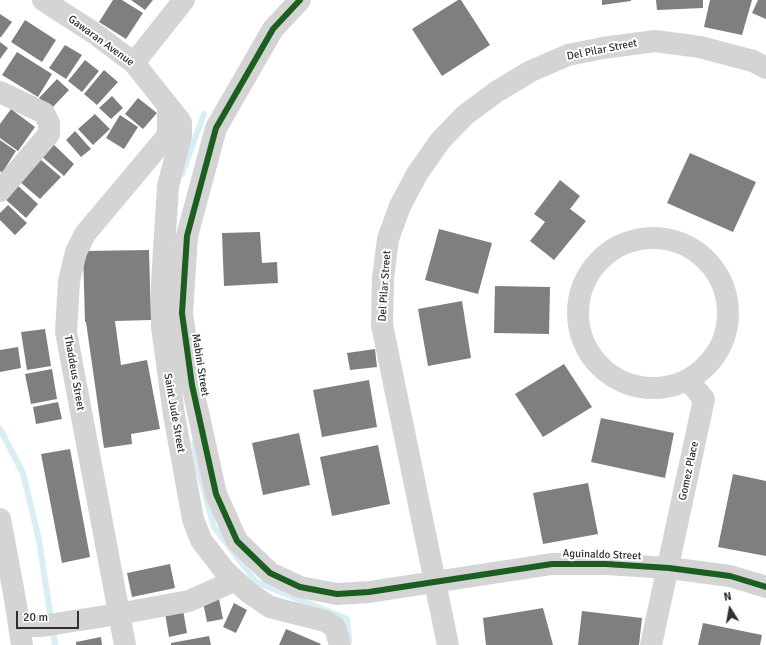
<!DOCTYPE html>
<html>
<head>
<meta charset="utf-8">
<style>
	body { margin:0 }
	#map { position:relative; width:766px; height:645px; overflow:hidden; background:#fff; font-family:Signika,sans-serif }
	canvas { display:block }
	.north { position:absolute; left:710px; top:589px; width:40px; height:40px; -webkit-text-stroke:3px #fff; paint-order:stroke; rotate:349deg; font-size:11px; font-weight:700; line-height:16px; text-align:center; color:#303030 }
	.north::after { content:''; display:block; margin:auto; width:14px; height:18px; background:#303030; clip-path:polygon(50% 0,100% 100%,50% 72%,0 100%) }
	.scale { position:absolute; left:16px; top:611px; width:63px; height:18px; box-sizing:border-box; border:2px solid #303030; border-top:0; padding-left:5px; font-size:12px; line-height:14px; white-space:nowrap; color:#303030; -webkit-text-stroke:3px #fff; paint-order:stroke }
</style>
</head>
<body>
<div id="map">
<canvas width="766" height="645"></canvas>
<div class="north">N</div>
<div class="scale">20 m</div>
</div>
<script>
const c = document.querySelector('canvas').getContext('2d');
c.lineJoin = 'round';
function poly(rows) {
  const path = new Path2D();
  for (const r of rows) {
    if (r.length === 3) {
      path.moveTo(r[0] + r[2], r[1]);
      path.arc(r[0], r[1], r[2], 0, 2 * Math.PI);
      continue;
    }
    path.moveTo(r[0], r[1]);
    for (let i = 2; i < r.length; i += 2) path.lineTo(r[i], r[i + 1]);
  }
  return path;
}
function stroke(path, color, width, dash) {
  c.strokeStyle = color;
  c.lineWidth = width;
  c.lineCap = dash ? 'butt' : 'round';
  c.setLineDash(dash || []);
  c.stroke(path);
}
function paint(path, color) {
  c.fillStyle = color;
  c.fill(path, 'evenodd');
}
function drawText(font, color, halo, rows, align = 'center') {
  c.font = font + ' Signika,sans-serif';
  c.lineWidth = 4;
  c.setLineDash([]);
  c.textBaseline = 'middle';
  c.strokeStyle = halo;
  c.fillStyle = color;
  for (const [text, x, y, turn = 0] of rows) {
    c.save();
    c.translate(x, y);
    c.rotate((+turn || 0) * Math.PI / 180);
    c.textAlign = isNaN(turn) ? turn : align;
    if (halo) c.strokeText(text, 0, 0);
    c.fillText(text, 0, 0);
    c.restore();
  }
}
const stream = poly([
	[182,174,204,114],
	[0,429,23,473,39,540,55,645],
	[194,443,197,465,214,527,256,582,347,619,349,641]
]);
const building = poly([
	[113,0,122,0,143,13,126,39,99,22],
	[131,0,153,0,145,10],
	[458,0,461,0,490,45,442,76,412,29],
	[602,0,631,0,631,1,602,5],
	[656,0,703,0,703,8,657,10],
	[710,0,752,0,742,35,704,27],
	[758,0,766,0,766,19,752,13],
	[0,14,12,22,1,37,0,37],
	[25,20,56,40,42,62,11,42],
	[0,42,8,48,0,59],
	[65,45,82,55,66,79,49,68],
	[17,52,52,74,38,97,2,75],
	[85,60,99,71,82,92,68,81],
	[104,70,118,82,97,105,84,94],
	[57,79,69,90,51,109,39,98],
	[112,96,123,108,111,119,99,108],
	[138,98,157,113,143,129,125,114],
	[11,109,35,127,18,151,0,138,0,124],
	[95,114,110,129,93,145,78,129],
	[120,115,138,127,124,149,106,138],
	[75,131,91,149,81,157,66,140],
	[0,140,16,151,2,173,0,171],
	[52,143,74,164,64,176,40,155],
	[690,153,756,182,733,232,667,203],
	[40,159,61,177,40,199,19,181],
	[560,180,580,196,570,209,586,221,554,260,530,241,545,222,534,214],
	[16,184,38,204,26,218,4,198],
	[8,205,27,223,15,235,0,220,0,213],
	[439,229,492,243,478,294,425,280],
	[260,232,262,263,277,262,278,283,224,286,222,233],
	[149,250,151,320,115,321,121,365,147,360,160,429,131,434,132,444,104,448,86,322,85,322,83,251],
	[495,286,550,287,549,334,494,333],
	[462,301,471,358,428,366,418,309],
	[45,329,51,366,27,370,21,332],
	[18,347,21,368,0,372,0,350],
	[375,349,377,367,350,370,347,353],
	[564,364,592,407,543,437,515,394],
	[52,369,57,399,31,404,25,374],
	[369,380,377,427,322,437,313,390],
	[58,402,62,419,36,424,33,407],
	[601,418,674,433,665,478,591,462],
	[299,433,310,485,263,495,252,443],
	[378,445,390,504,332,516,320,457],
	[70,449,90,557,62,563,41,454],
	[733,474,766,481,766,556,718,547],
	[588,483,598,534,543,544,533,493],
	[170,564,175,588,132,597,127,573],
	[218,594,223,619,207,622,202,597],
	[234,603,247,610,236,633,223,627],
	[543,608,553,645,486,645,483,618],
	[183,610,187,633,169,637,165,613],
	[582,611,642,618,639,645,578,645],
	[703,623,762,635,760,645,698,645],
	[286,629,321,644,320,645,279,645],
	[209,636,211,645,171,645,171,643],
	[101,637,102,645,76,645,76,642]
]);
const minor = poly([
	[43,0,94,33,134,63,181,122,181,136,168,186,162,282,162,327,174,415,193,519,201,540,224,570,248,592,270,607,325,621,335,627,340,645],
	[300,0,273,29,216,128,187,236,182,313,192,385,216,494,237,541,270,573,300,587,337,594,369,592,552,564,606,564,669,568,730,576,766,587],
	[134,63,184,0],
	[0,92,44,113,49,123,49,134,0,191],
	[653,313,75],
	[0,519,15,599,22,645],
	[20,626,42,626,118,614,189,601,234,581],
	[125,645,66,332,69,281,76,252,85,234,168,135,168,112],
	[448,645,382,325,383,278,388,239,400,206,417,174,440,141,465,115,496,92,531,71,568,55,603,48,655,41,700,47,753,61,766,68],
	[651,645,704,399,688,380]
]);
const cycleway = poly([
	[300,0,273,29,216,128,187,236,182,313,192,385,216,494,237,541,270,573,300,587,337,594,369,592,552,564,606,564,669,568,730,576,766,587]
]);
const streetNames = [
	["Gawaran Avenue",101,41,36],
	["Del Pilar Street",602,50,-11],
	["Del Pilar Street",385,286,-86],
	["Mabini Street",200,365,81],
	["Thaddeus Street",74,373,80],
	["Saint Jude Street",174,413,80],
	["Gomez Place",689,471,-78],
	["Aguinaldo Street",602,555,2]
];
stroke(stream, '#d8eef4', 6);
paint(building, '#7f7f7f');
stroke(minor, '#d4d4d4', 22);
stroke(cycleway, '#1b5e20', 6);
drawText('11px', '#303030', '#fff', streetNames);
</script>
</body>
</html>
